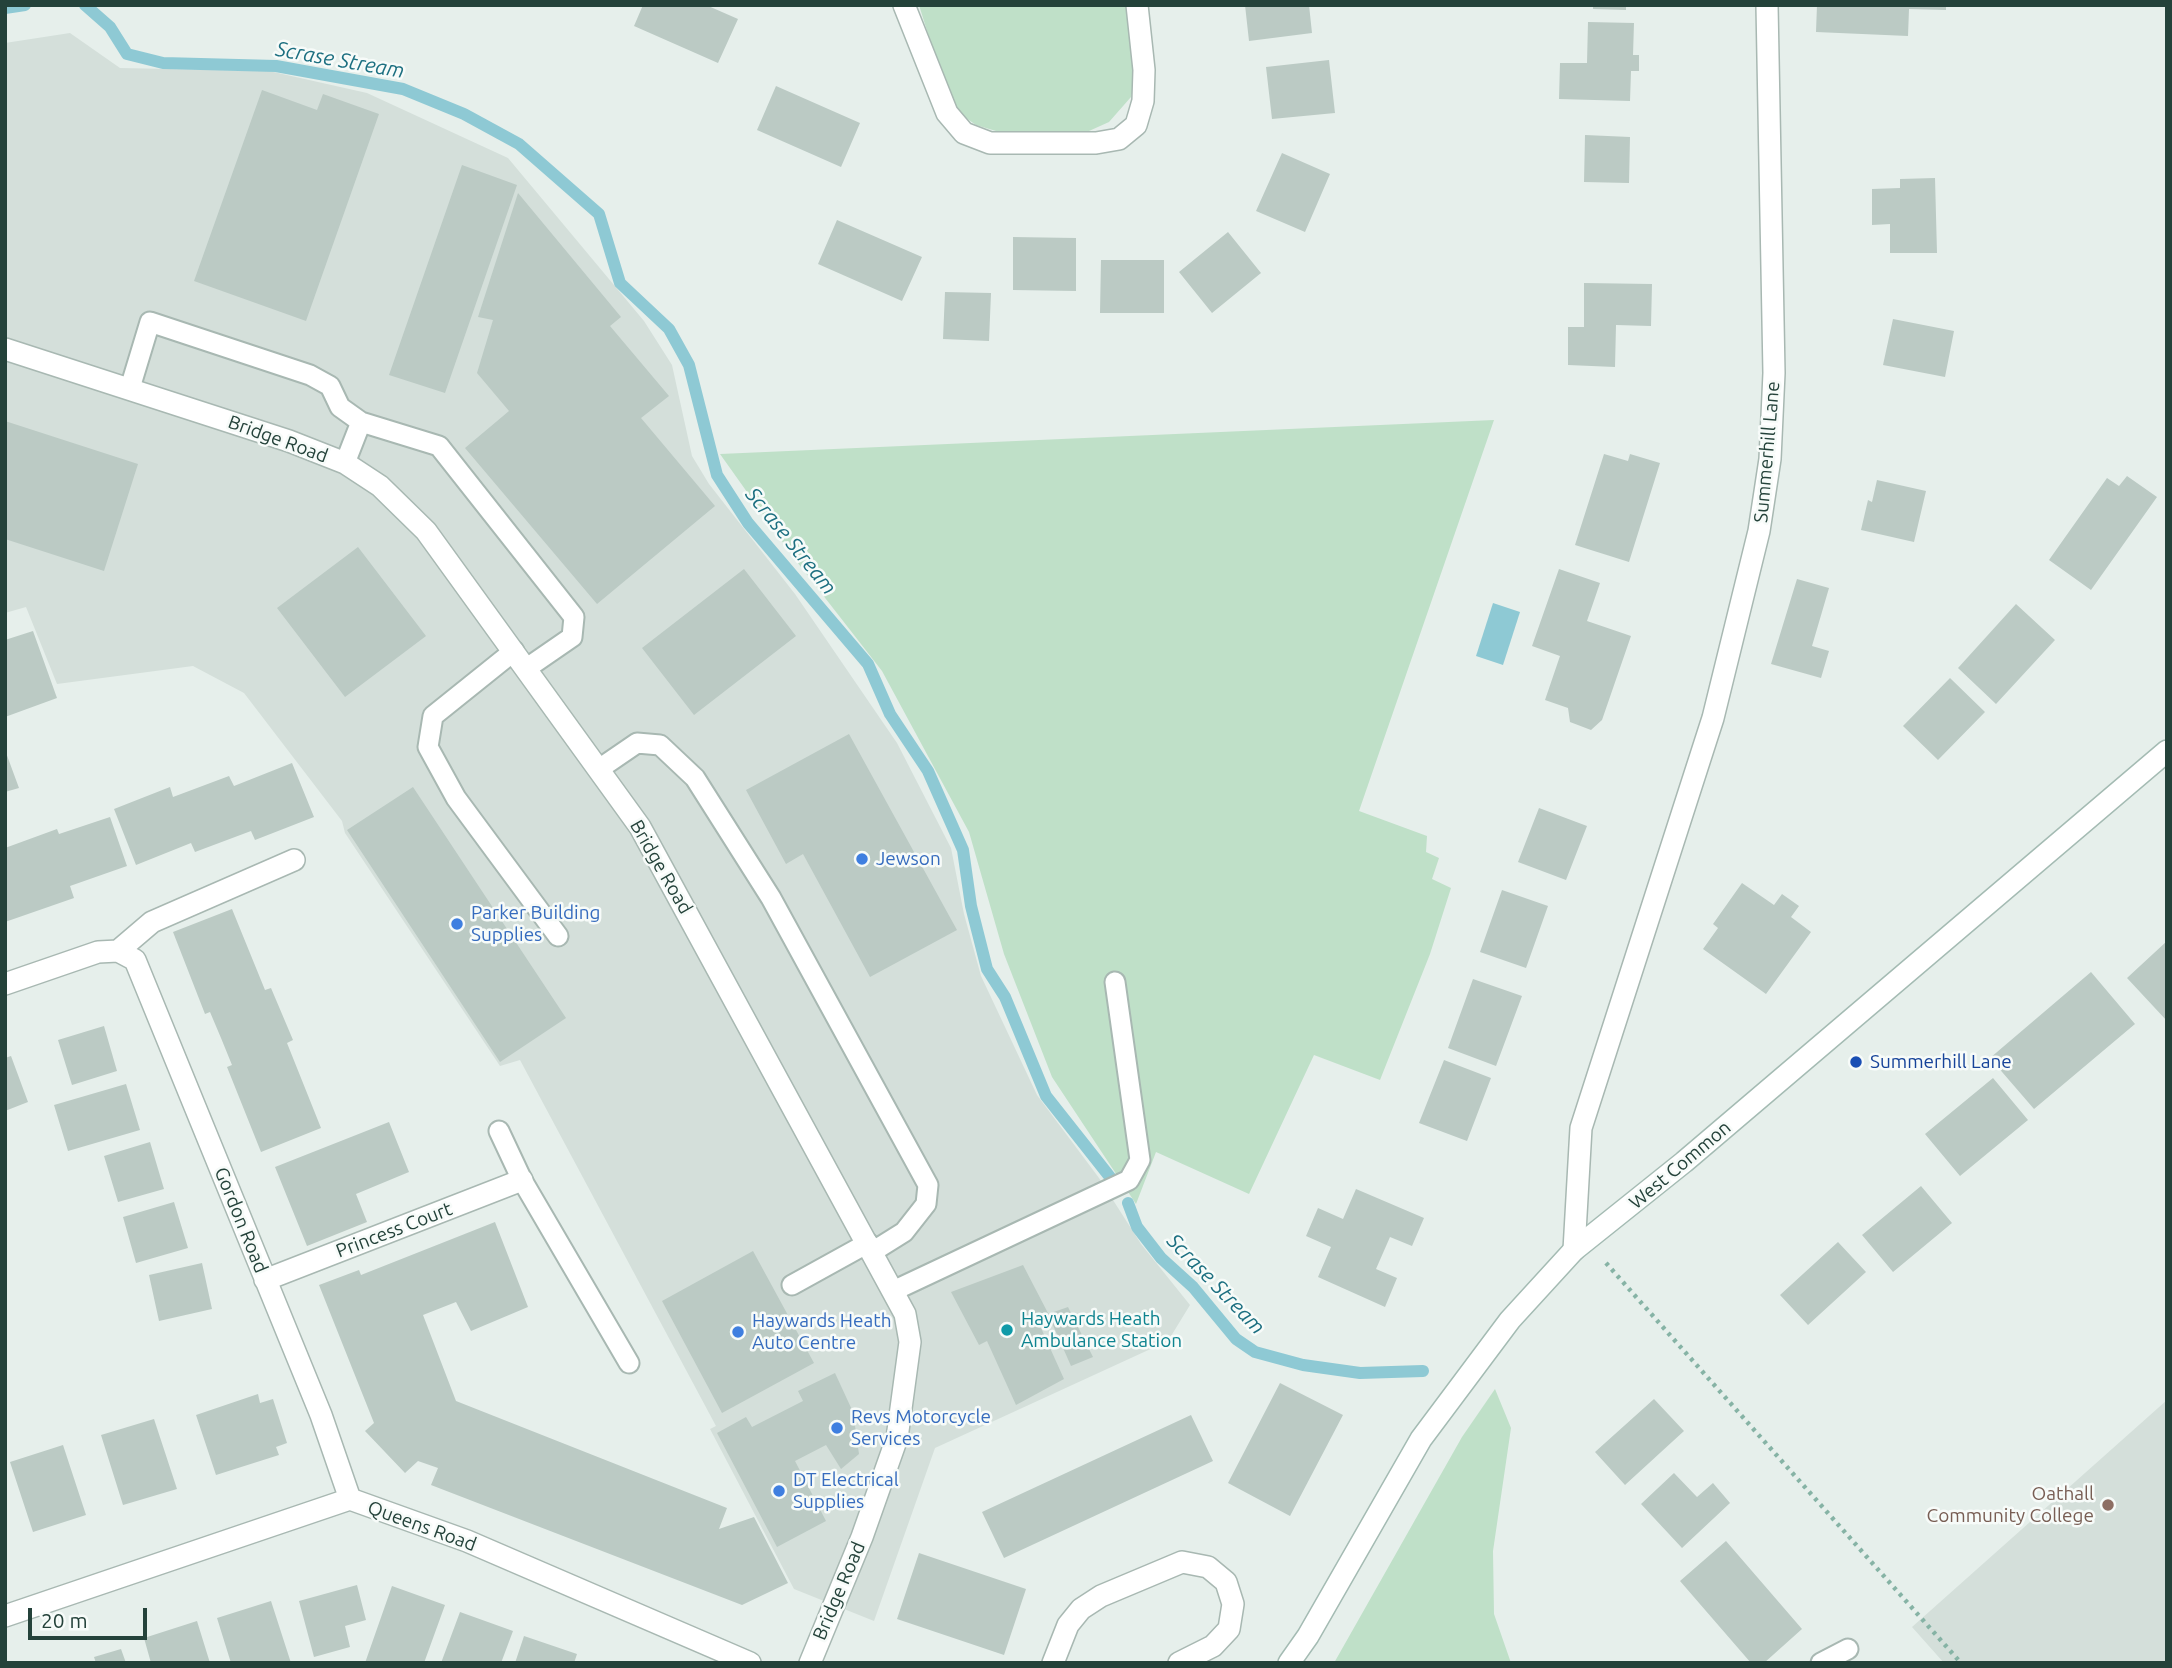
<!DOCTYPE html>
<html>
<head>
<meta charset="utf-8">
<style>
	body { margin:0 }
	#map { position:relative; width:2172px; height:1668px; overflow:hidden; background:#e6efeb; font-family:Ubuntu,sans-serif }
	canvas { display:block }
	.frame { position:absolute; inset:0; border:7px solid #24423a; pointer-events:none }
	.scale { position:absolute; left:28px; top:1608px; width:119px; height:32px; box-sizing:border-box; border:4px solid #24423a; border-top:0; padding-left:9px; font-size:21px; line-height:24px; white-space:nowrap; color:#24423a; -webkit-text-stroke:5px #f7fbf9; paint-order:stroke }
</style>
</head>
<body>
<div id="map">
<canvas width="2172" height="1668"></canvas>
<div class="frame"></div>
<div class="scale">20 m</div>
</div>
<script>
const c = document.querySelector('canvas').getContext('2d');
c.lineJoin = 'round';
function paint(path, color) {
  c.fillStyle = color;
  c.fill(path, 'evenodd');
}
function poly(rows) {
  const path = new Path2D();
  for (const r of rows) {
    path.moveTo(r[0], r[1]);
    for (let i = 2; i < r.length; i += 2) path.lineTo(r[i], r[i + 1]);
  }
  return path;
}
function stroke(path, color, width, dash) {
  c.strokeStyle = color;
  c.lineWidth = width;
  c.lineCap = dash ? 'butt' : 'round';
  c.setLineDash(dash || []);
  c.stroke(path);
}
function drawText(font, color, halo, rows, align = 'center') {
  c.font = font + ' Ubuntu,sans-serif';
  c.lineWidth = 5;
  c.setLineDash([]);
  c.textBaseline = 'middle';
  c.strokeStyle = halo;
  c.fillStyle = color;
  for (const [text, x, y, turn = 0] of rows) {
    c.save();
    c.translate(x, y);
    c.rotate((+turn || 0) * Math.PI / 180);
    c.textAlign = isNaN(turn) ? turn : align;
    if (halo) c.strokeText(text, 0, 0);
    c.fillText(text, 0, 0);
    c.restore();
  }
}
const built = poly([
	[70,33,120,68,269,71,367,93,508,158,644,321,672,365,692,456,709,484,795,594,897,743,951,848,964,914,981,976,1037,1095,1099,1178,1141,1244,1190,1305,1168,1341,935,1448,874,1621,794,1589,710,1429,716,1426,520,1060,500,1066,345,833,342,821,244,693,193,666,57,684,26,607,5,613,5,43],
	[2167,1400,2167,1663,1944,1663,1912,1627]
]);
const green = poly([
	[919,5,1127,5,1134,85,1131,97,1109,122,1089,131,996,131,976,125,959,113,947,95],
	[1494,420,1359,811,1427,836,1426,852,1439,858,1432,879,1451,888,1430,954,1380,1080,1314,1055,1249,1194,1156,1152,1136,1204,1052,1077,1004,954,969,832,882,671,794,558,720,454],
	[1495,1389,1511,1428,1493,1551,1494,1614,1511,1663,1334,1663,1462,1437]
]);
const water = poly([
	[1493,603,1520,612,1503,665,1476,656]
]);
const stream = poly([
	[85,5,110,27,127,54,163,63,276,66,403,89,464,114,519,144,599,214,620,283,669,329,689,365,717,475,748,523,868,664,890,714,928,771,963,850,971,906,987,969,1005,997,1046,1096,1110,1177],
	[5,8,25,5],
	[1128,1203,1137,1227,1161,1258,1193,1287,1236,1339,1255,1352,1303,1365,1360,1373,1423,1371]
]);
const building = poly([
	[643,5,706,5,738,19,718,63,634,26],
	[1245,5,1309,5,1312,33,1249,41],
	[1593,5,1626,5,1626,10,1593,9],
	[1817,5,1946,5,1946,10,1909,9,1908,36,1816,32],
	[1588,22,1634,23,1633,55,1639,55,1639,71,1631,71,1630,101,1559,99,1560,63,1587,63],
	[1329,60,1335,113,1272,119,1266,67],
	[776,86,860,123,841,167,757,130],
	[262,90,317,110,323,94,379,114,306,321,194,281],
	[1585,135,1630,137,1629,183,1584,182],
	[1282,153,1330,174,1305,232,1256,211],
	[462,165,517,185,445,393,389,375],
	[1935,178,1937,253,1890,253,1890,224,1872,225,1872,189,1900,188,1900,179],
	[518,193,621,317,610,326,669,396,641,418,715,506,597,604,465,448,509,411,477,373,493,320,478,317],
	[837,220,922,257,902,301,818,264],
	[1228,232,1261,273,1212,313,1179,272],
	[1013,237,1076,238,1076,291,1013,290],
	[1101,260,1164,260,1164,313,1100,313],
	[1584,283,1652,284,1651,326,1616,325,1615,367,1568,365,1568,327,1584,327],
	[945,292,991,293,989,341,943,339],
	[1893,319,1954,331,1945,377,1883,365],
	[5,421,138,464,104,571,5,539],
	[1604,454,1628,461,1630,454,1660,463,1629,562,1575,545],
	[2127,476,2157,497,2091,590,2049,560,2107,478,2119,486],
	[1877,480,1926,491,1914,542,1861,530,1868,500,1872,502],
	[358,547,426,636,345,697,277,608],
	[744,569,796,636,694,715,642,648],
	[1559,569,1600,583,1587,621,1631,636,1602,720,1591,730,1570,722,1568,708,1545,700,1560,656,1532,646],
	[1797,579,1829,588,1812,646,1829,651,1821,678,1771,664],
	[2016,604,2055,640,1996,704,1958,668],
	[33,631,57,698,5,717,5,640],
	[1950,678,1985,712,1938,760,1903,726],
	[849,734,957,930,870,977,803,854,786,864,746,790],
	[5,750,19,788,5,792],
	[292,763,314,817,255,840,251,831,195,852,191,843,136,865,114,809,170,787,173,797,229,776,234,786],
	[413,787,566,1018,500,1062,347,830],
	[1539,808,1587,826,1566,880,1518,862],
	[110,817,127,866,70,886,74,898,5,922,5,848,57,829,59,834],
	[1742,883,1774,905,1782,894,1799,906,1791,917,1811,932,1766,994,1703,949,1718,928,1713,924],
	[1502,890,1548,906,1526,968,1480,952],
	[232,909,265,990,271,988,293,1040,287,1043,321,1128,261,1152,227,1067,232,1065,221,1038,210,1012,205,1014,173,932],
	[2167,941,2167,1021,2127,978],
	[2091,972,2135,1024,2034,1109,1990,1058],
	[1473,979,1522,996,1496,1066,1448,1048],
	[104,1026,117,1071,72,1085,58,1040],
	[11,1056,28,1102,5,1111,5,1058],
	[1444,1060,1491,1078,1467,1141,1419,1123],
	[1993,1078,2028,1120,1960,1176,1925,1134],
	[126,1084,140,1130,68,1151,54,1105],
	[389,1122,409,1172,356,1194,367,1222,307,1246,275,1167],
	[150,1142,164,1189,118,1202,104,1156],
	[1921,1186,1952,1223,1893,1272,1862,1235],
	[1356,1189,1424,1218,1412,1246,1390,1237,1376,1269,1397,1278,1385,1307,1318,1277,1331,1247,1306,1236,1318,1208,1343,1219],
	[174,1202,188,1248,136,1263,123,1217],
	[495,1222,528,1307,471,1331,456,1302,423,1315,456,1401,727,1508,719,1529,754,1517,788,1583,742,1605,431,1485,438,1468,418,1461,405,1473,365,1431,374,1423,319,1285,359,1270,361,1275],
	[1838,1242,1866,1272,1808,1325,1780,1295],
	[753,1251,814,1363,722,1413,662,1301],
	[202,1263,212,1309,159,1321,149,1275],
	[1023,1265,1049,1315,1037,1319,1064,1379,1016,1405,987,1341,979,1345,951,1292],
	[1068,1307,1093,1357,1071,1366,1048,1314],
	[835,1373,853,1412,859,1454,841,1469,826,1445,795,1461,826,1521,777,1547,717,1433,746,1417,752,1427,803,1401,798,1391],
	[1280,1383,1343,1415,1290,1516,1228,1483],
	[258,1394,260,1403,273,1399,287,1443,276,1447,279,1455,216,1475,196,1415],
	[1654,1399,1684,1431,1625,1485,1595,1452],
	[1191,1415,1213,1461,1004,1558,982,1512],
	[154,1419,177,1489,123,1505,101,1435],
	[63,1445,86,1515,33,1532,10,1462],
	[1674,1473,1697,1497,1713,1483,1730,1503,1682,1548,1641,1504],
	[1726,1541,1802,1629,1764,1663,1751,1663,1680,1581],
	[919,1553,1026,1589,1004,1655,897,1619],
	[357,1585,366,1620,345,1626,350,1647,314,1657,299,1601],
	[392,1586,445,1605,424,1663,365,1663],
	[271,1601,291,1663,231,1663,217,1618],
	[460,1612,513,1631,501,1663,441,1663],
	[197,1621,210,1663,151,1663,144,1638],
	[524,1636,577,1654,574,1663,515,1663],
	[121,1649,126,1663,96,1663,94,1657]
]);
const path = poly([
	[1606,1263,1961,1663]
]);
const service = poly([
	[130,388,150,322,310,375,330,386,340,407,361,422],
	[345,463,361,422,439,446,574,617,572,637,527,668],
	[514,651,433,716,428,747,456,798,558,936],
	[599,769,637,743,660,745,695,778,771,898,928,1185,926,1204,904,1232,872,1252],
	[499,1131,522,1180,629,1363],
	[792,1285,868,1243],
	[893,1291,1129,1180,1140,1160,1115,982],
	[1821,1663,1848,1649]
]);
const minor = poly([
	[904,5,947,113,964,133,990,143,1096,143,1119,139,1136,125,1143,101,1144,70,1137,5],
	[5,349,289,441,345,463,380,486,426,531,640,827,905,1314,910,1342,897,1438,862,1537,810,1663],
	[118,951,152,922,294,860],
	[5,984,98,952,118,951,135,960,321,1415,350,1499],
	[265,1280,522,1180],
	[5,1616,350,1499,467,1541,750,1663],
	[1053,1663,1068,1625,1081,1609,1101,1596,1182,1562,1208,1567,1226,1582,1233,1604,1229,1629,1213,1646,1179,1663]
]);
const tertiary = poly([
	[1574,1250,1581,1128,1713,718,1759,531,1770,459,1774,373,1767,5]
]);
const secondary = poly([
	[1289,1663,1308,1636,1421,1439,1510,1320,1574,1250,1684,1162,2167,751]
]);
const markers = [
	[862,859,7,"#3f7fe0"],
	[457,924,7,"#3f7fe0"],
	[1856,1062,7,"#1a4fb4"],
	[1007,1330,7,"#0f9aa8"],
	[738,1332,7,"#3f7fe0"],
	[837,1428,7,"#3f7fe0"],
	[779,1491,7,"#3f7fe0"],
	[2108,1505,7,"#8d6e63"]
];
const streetNames = [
	["Bridge Road",278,439,20],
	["Summerhill Lane",1767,452,-85],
	["Bridge Road",661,867,60],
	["West Common",1680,1165,-40],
	["Gordon Road",241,1220,68],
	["Princess Court",394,1230,-21],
	["Queens Road",422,1526,20],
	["Bridge Road",839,1591,-67]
];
const shopNames = [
	["Jewson",876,859],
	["Parker Building",471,913],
	["Supplies",471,935],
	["Haywards Heath",752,1321],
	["Auto Centre",752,1343],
	["Revs Motorcycle",851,1417],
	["Services",851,1439],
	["DT Electrical",793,1480],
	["Supplies",793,1502]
];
const transitNames = [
	["Summerhill Lane",1870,1062]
];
const cultureNames = [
	["Haywards Heath",1021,1319],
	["Ambulance Station",1021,1341]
];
const educationNames = [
	["Oathall",2094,1494],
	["Community College",2094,1516]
];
const waterNames = [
	["Scrase Stream",340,60,10],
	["Scrase Stream",791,541,51],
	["Scrase Stream",1216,1284,46]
];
paint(built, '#d4dfda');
paint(green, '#bfe0c8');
paint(water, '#8ec9d4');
stroke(stream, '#8ec9d4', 12);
paint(building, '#bbcac4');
stroke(service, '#a8b8b2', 23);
stroke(minor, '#a8b8b2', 24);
stroke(tertiary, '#a8b8b2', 24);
stroke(secondary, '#a4bbb3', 24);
stroke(path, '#86b3a5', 4.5, [3.5, 5]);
stroke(service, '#fff', 19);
stroke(minor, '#fff', 21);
stroke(tertiary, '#fff', 21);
stroke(secondary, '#fff', 21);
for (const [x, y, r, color] of markers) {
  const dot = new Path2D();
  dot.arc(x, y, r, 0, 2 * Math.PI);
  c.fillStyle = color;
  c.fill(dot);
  stroke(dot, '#f7fbf9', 2.5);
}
drawText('19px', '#24423a', '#f7fbf9', streetNames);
drawText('19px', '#366cbe', '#f7fbf9', shopNames, 'left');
drawText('19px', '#164399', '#f7fbf9', transitNames, 'left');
drawText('19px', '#0d838f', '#f7fbf9', cultureNames, 'left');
drawText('19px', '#785e54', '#f7fbf9', educationNames, 'right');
drawText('italic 21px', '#1c6f80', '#f7fbf9', waterNames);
</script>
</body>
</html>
